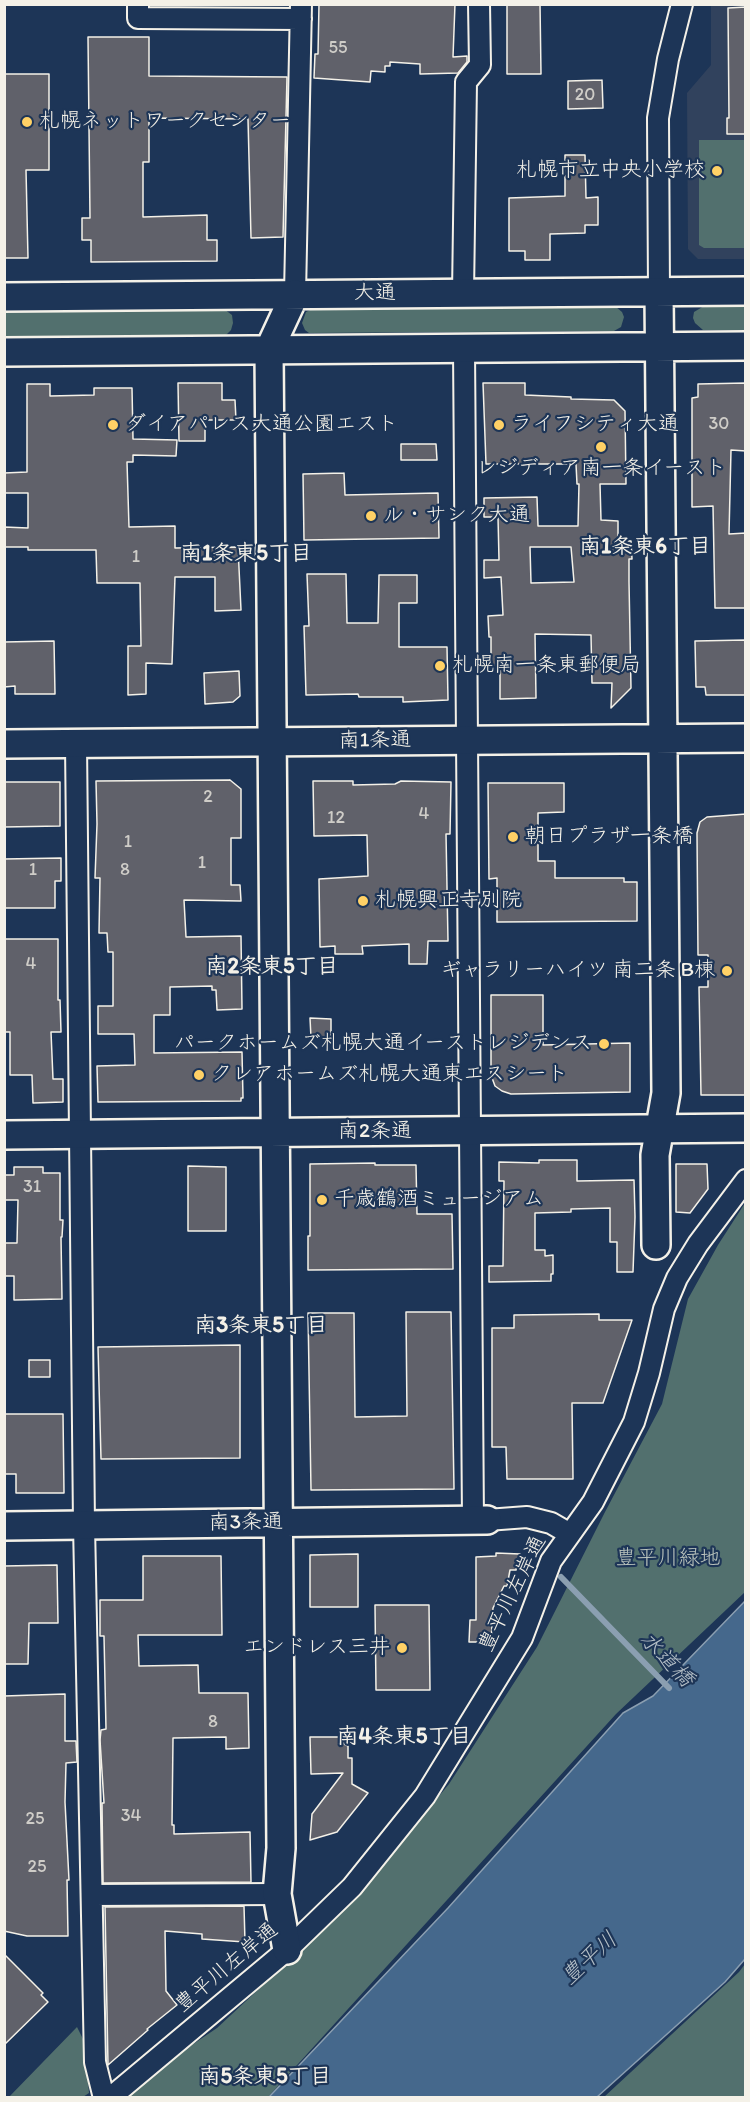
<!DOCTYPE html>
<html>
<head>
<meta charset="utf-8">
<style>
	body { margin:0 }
	#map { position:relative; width:750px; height:2102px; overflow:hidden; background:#1d3557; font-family:Itim,sans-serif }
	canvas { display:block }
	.frame { position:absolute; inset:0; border:6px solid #f4f1e8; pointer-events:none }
</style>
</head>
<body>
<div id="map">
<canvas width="750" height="2102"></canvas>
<div class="frame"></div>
</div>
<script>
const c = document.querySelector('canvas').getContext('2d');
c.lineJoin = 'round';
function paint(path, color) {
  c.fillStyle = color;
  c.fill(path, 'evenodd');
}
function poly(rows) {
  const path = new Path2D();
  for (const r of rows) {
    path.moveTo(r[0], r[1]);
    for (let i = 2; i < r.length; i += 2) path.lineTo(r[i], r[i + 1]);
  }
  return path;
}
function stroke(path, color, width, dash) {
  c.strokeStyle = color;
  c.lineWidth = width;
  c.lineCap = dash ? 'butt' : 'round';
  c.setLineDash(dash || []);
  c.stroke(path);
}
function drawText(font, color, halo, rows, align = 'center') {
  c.font = font + ' Itim,"Klee One",sans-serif';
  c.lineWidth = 4.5;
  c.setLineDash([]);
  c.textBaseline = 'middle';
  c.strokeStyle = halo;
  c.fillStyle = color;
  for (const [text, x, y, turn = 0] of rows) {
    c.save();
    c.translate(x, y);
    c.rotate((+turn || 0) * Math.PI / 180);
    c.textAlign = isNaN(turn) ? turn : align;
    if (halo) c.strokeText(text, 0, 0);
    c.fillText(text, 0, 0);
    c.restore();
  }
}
const built = poly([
	[711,5,745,5,745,259,698,259,688,249,687,93,711,65]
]);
const green = poly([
	[699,140,745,140,745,248,704,248,699,245],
	[704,306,745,306,745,330,703,330,695,323,693,318,694,312],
	[616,307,622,312,624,317,621,327,614,331,309,333,305,330,302,323,306,312,312,309],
	[224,309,232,315,233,323,231,330,226,335,5,337,5,311],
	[745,1203,745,1592,616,1714,268,2097,127,2098,177,2055,217,2028,346,1908,449,1784,537,1647,605,1512,662,1404,688,1299,718,1245],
	[745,1964,745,2097,604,2097,739,1972],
	[77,2027,85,2043,89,2093,83,2097,8,2098]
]);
const water = poly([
	[745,1601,745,1959,725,1982,597,2097,269,2097,448,1908,623,1713,653,1696,745,1601]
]);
const stream = poly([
	[561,1577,669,1688]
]);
const building = poly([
	[319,4,455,4,453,57,467,56,467,62,458,73,420,74,420,64,390,62,390,66,385,66,385,72,371,71,370,82,314,78,315,54,318,54,319,4],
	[507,4,540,4,541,74,507,74,507,4],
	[746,7,746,134,727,134,727,118,729,118,728,8,746,7],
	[88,37,149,37,149,76,287,77,283,237,251,238,248,119,149,118,149,162,143,162,143,217,207,215,207,240,217,240,217,261,91,262,91,240,82,240,82,218,90,218,88,37],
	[4,74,49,74,49,170,26,170,28,258,4,258,4,74],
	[602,80,603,108,568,109,568,81,602,80],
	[565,155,585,155,586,198,598,197,598,225,585,225,585,233,550,234,550,260,525,260,525,251,509,251,509,198,565,196,565,155],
	[178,383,222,383,222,400,235,400,236,420,205,420,205,441,179,441,178,383],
	[483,383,525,383,525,395,571,397,571,399,614,400,625,411,626,484,600,484,601,520,618,521,618,541,631,541,632,559,629,559,629,582,631,688,611,708,612,683,592,683,591,635,535,634,536,698,500,699,500,669,491,669,491,637,489,637,488,616,503,615,501,577,484,578,484,560,499,560,498,517,484,517,484,498,537,497,538,526,578,526,579,484,577,484,576,464,486,464,483,383],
	[530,547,571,547,574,582,531,583,530,547],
	[746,383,746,451,731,450,729,534,746,533,746,608,715,608,713,506,692,507,692,398,698,397,698,384,746,383],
	[27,384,50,384,50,396,94,395,94,388,132,388,133,439,177,440,176,456,133,455,133,462,127,462,129,527,175,526,175,548,238,547,241,610,215,611,215,577,175,577,172,664,146,663,146,694,128,695,128,646,141,646,140,583,97,583,96,550,28,550,28,547,4,547,4,527,28,528,28,493,4,493,4,473,27,472,27,384],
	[401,444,436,444,437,460,401,460,401,444],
	[344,473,345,495,438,493,439,538,304,540,303,474,344,473],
	[307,574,346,574,347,623,378,623,379,575,417,575,417,603,399,603,399,647,447,647,448,700,403,702,403,697,359,697,358,694,306,695,304,626,309,626,307,574],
	[746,640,746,695,706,695,705,687,696,687,695,641,746,640],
	[54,641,55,694,15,694,15,686,4,687,4,642,54,641],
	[239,671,240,696,233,702,205,704,204,673,239,671],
	[230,780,241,789,241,838,231,838,231,885,240,885,241,901,184,900,186,937,241,936,242,1009,217,1010,216,990,212,990,212,986,170,987,170,1015,154,1015,154,1053,242,1052,243,1098,241,1098,241,1101,98,1102,97,1066,135,1065,134,1034,98,1034,98,1006,113,1006,113,952,108,952,107,933,99,933,100,878,95,878,97,824,96,781,230,780],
	[313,781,353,781,353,785,395,784,401,781,451,782,450,834,446,834,448,941,428,941,427,964,409,964,409,944,362,946,363,954,335,954,335,946,320,947,319,879,368,876,367,835,314,836,313,781],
	[4,782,60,782,60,826,4,827,4,782],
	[488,783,564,783,564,812,538,813,538,861,555,861,555,878,624,878,624,882,637,882,637,921,497,922,497,878,489,879,488,783],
	[746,814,746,1095,701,1095,699,987,708,987,708,955,698,955,697,833,700,822,707,817,746,814],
	[61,858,61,881,55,881,55,908,4,908,4,859,61,858],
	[4,939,58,939,58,1000,60,1000,61,1032,51,1032,53,1079,63,1079,63,1102,33,1103,32,1075,10,1075,10,1032,4,1032,4,939],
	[491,995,543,995,543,1045,630,1043,630,1092,511,1094,502,1091,495,1086,491,1075,491,995],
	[310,1018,331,1019,331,1037,311,1038,310,1018],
	[539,1160,577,1160,577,1181,634,1180,635,1217,633,1272,617,1272,617,1242,610,1242,610,1208,571,1209,571,1212,535,1213,535,1250,545,1250,545,1256,553,1255,553,1274,551,1274,551,1281,489,1282,489,1266,503,1266,504,1181,499,1181,499,1162,539,1163,539,1160],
	[375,1163,375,1165,416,1165,417,1214,452,1214,453,1269,308,1270,308,1236,310,1236,310,1164,375,1163],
	[676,1164,707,1164,708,1189,690,1213,676,1212,676,1164],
	[188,1166,226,1167,226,1231,188,1231,188,1166],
	[14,1167,43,1167,43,1173,60,1173,60,1220,63,1220,62,1237,61,1237,62,1299,14,1300,14,1276,4,1276,4,1243,17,1243,18,1200,4,1200,4,1175,14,1175,14,1167],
	[406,1312,451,1312,454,1489,311,1490,308,1313,354,1313,355,1417,407,1416,406,1312],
	[599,1314,599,1320,632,1320,603,1403,572,1403,573,1479,507,1479,506,1447,492,1447,492,1328,514,1328,514,1315,599,1314],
	[240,1345,240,1458,101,1459,98,1347,240,1345],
	[29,1360,50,1360,50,1377,29,1377,29,1360],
	[4,1414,63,1414,64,1493,16,1493,16,1474,4,1474,4,1414],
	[496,1553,520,1554,516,1570,510,1570,507,1586,504,1586,493,1608,491,1642,469,1642,470,1620,476,1620,476,1557,496,1556,496,1553],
	[358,1554,358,1607,310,1607,310,1555,358,1554],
	[143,1556,221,1556,222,1635,138,1635,139,1666,198,1665,199,1693,248,1693,249,1748,226,1749,226,1737,173,1738,172,1825,174,1825,174,1834,250,1832,251,1882,103,1883,102,1803,104,1803,100,1740,101,1730,106,1729,104,1636,100,1636,100,1600,143,1600,143,1556],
	[57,1565,58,1623,29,1623,28,1664,4,1664,4,1566,57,1565],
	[375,1605,429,1605,430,1690,376,1690,375,1605],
	[65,1694,65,1741,76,1741,77,1762,66,1763,65,1802,69,1880,67,1880,68,1936,27,1936,4,1931,4,1696,65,1694],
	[310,1737,343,1737,344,1744,348,1746,348,1758,352,1758,352,1784,368,1793,337,1832,310,1840,312,1814,343,1773,311,1774,310,1737],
	[244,1906,245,1942,202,1939,202,1934,165,1931,166,1991,177,2005,147,2029,148,2030,108,2065,105,1907,244,1906],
	[4,1954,43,1993,41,1995,48,2002,4,2045,4,1954]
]);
const street = poly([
	[138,4,138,18,301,19],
	[659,292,658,118,668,59,682,4],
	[295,294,301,4],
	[463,294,466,82,480,65,479,4],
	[464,349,473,1520],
	[76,743,84,1525,95,2062,104,2098],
	[487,1520,527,1517,551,1523,570,1534],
	[92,1895,277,1894],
	[110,2098,287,1950,352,1887,425,1796,522,1638,551,1561,593,1502,634,1422,649,1373,664,1309,677,1278,698,1244,746,1180]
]);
const secondary = poly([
	[4,297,746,291],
	[4,352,746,346],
	[4,744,746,738],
	[4,1135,746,1128],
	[656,1245,655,1155,666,1093,659,292],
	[4,1526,487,1520],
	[287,1950,277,1894,281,1848,269,350,295,294]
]);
const markers = [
	[27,122,6,"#ffd166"],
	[717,171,6,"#ffd166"],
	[113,425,6,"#ffd166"],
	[499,425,6,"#ffd166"],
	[601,447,6,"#ffd166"],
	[371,516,6,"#ffd166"],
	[440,666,6,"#ffd166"],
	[513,837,6,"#ffd166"],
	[363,901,6,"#ffd166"],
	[727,971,6,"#ffd166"],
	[604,1044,6,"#ffd166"],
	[199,1075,6,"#ffd166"],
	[322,1200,6,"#ffd166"],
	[402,1648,6,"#ffd166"]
];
const numberNames = [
	["55",338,48],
	["20",585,95],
	["30",719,424],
	["1",136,557],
	["2",208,797],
	["4",424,814],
	["12",336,818],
	["1",128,842],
	["1",202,863],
	["1",33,870],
	["8",125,870],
	["4",31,964],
	["31",32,1187],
	["8",213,1722],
	["34",131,1816],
	["25",35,1819],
	["25",37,1867]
];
const poiNames = [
	["札幌ネットワークセンター",39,122],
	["札幌市立中央小学校",705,171,"right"],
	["ダイアパレス大通公園エスト",125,425],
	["ライフシティ大通",511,425],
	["レジディア南一条イースト",601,469,"center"],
	["ル・サンク大通",383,516],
	["札幌南一条東郵便局",452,666],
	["朝日プラザ一条橋",525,837],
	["札幌興正寺別院",375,901],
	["ギャラリーハイツ 南二条 B棟",715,971,"right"],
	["パークホームズ札幌大通イーストレジデンス",592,1044,"right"],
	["クレアホームズ札幌大通東エスシート",211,1075],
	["千歳鶴酒ミュージアム",334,1200],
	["エンドレス三井",390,1648,"right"]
];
const streetNames = [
	["大通",375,294],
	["南1条通",375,741,-1],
	["南2条通",375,1132],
	["南3条通",246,1523,-1],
	["豊平川左岸通",513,1594,-64],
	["豊平川左岸通",227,1968,-40]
];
const parkNames = [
	["豊平川緑地",668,1559]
];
const neighbourhoodNames = [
	["南1条東6丁目",645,547],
	["南1条東5丁目",246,554],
	["南2条東5丁目",272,967],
	["南3条東5丁目",261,1326],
	["南4条東5丁目",404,1737],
	["南5条東5丁目",265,2077]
];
const waterNames = [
	["水道橋",666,1660,46],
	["豊平川",590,1959,-42]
];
paint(built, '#31425d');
paint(green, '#52706e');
paint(water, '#45688c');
stroke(water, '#8b9fb1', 1.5);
stroke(stream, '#8b9fb1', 6);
paint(building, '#60616a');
stroke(building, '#f4f1e8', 1.5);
stroke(street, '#f4f1e8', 24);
stroke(secondary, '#f4f1e8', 32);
stroke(street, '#1d3557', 20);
stroke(secondary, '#1d3557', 27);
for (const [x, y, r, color] of markers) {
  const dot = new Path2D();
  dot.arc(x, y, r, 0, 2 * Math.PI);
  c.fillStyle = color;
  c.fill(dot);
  stroke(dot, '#1d3557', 2);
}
drawText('18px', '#cfcdc8', null, numberNames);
drawText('21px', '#f4f1e8', '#1d3557', poiNames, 'left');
drawText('21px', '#f4f1e8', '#1d3557', streetNames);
drawText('21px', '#bbc4bd', '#1d3557', parkNames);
drawText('bold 22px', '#f4f1e8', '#1d3557', neighbourhoodNames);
drawText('italic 22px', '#b7c1c8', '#1d3557', waterNames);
</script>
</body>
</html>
